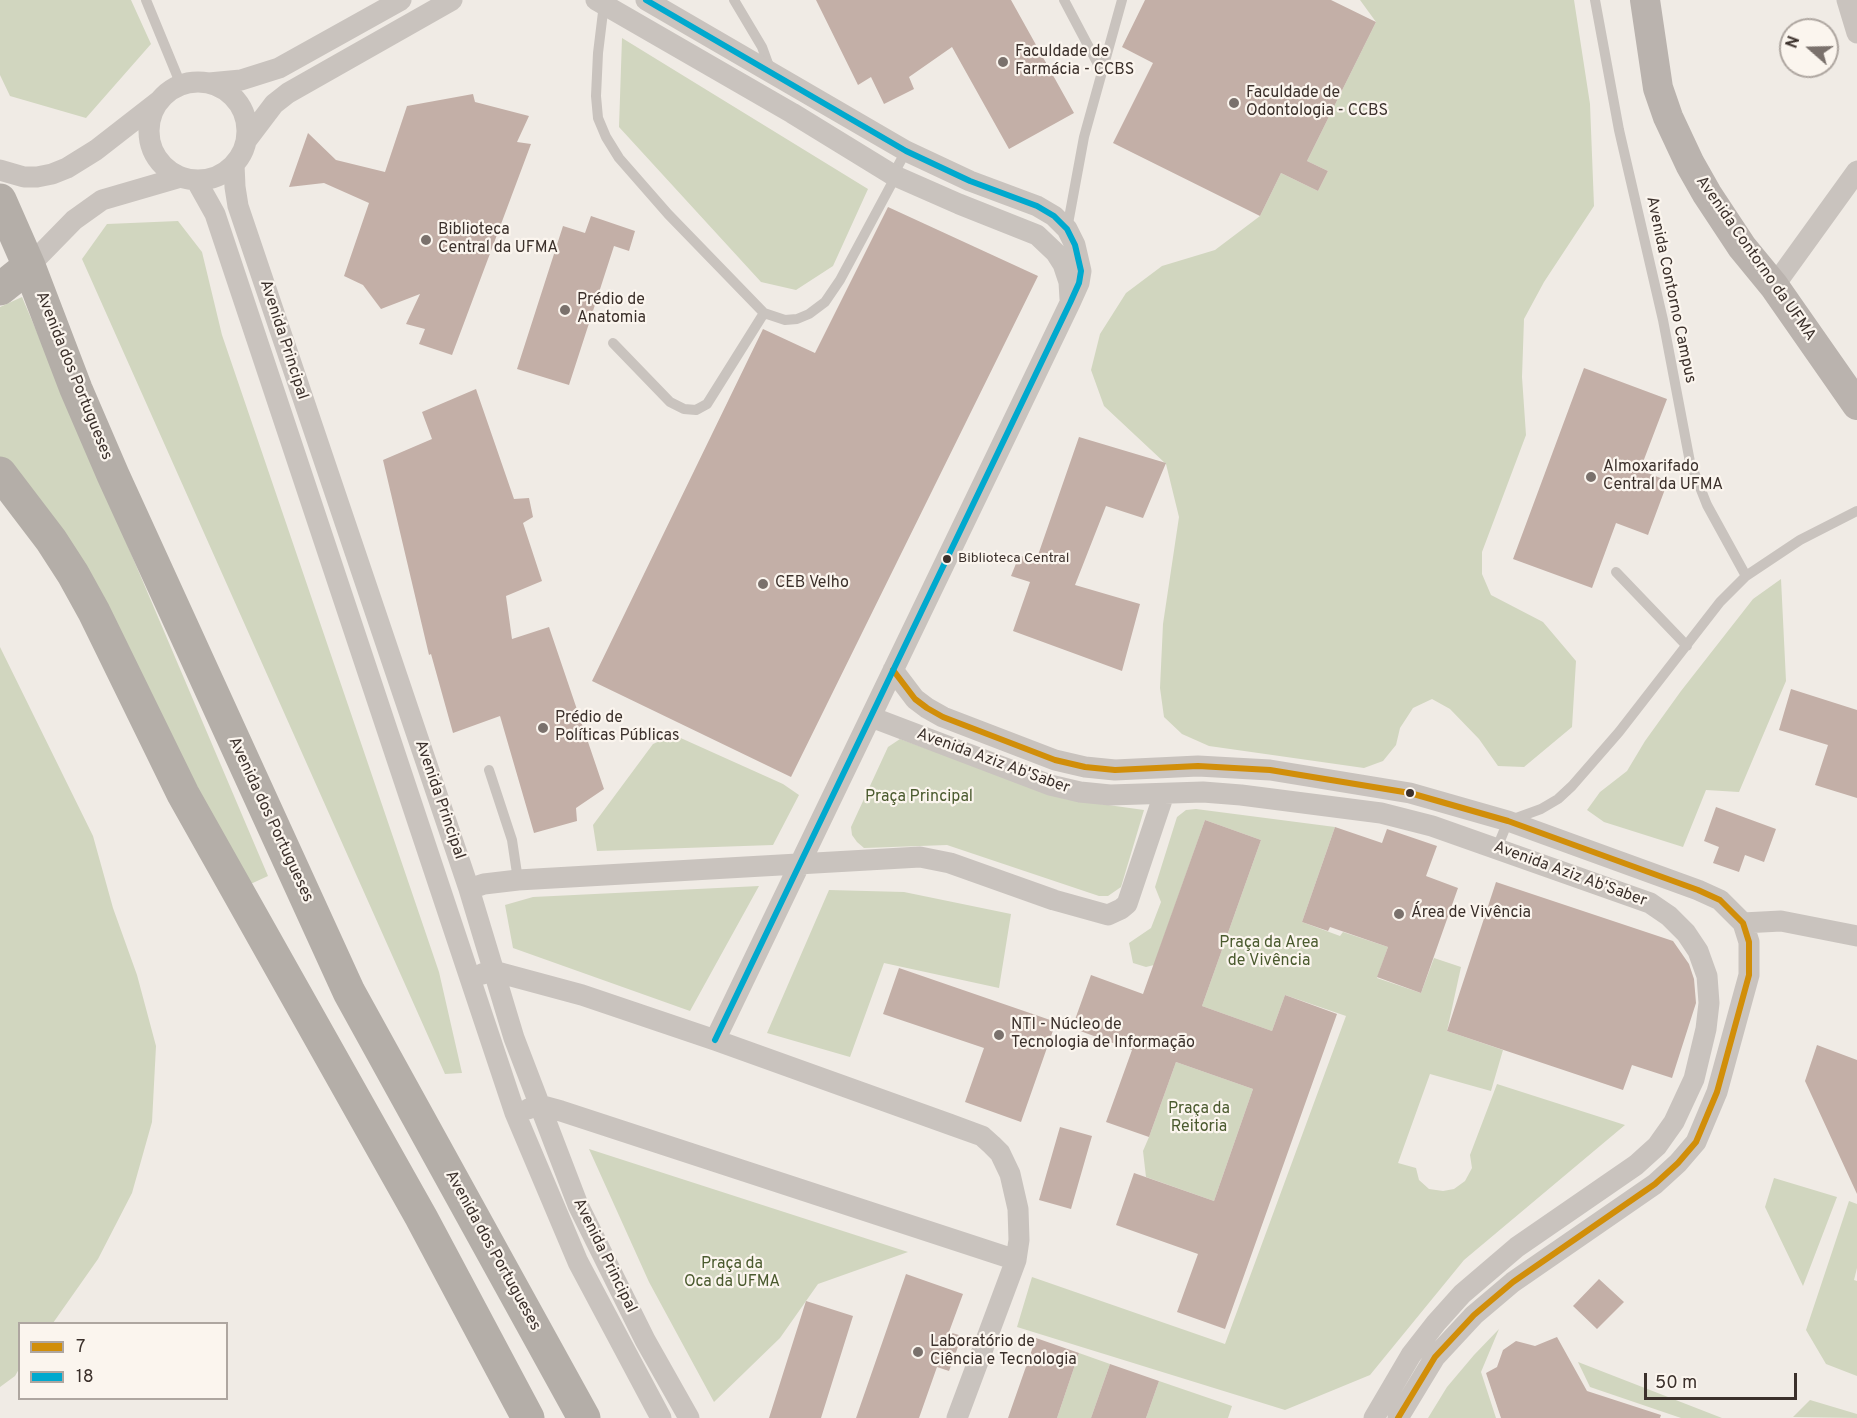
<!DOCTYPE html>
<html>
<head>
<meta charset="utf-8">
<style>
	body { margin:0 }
	#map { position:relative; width:1857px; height:1418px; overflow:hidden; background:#f0ebe5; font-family:Overpass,sans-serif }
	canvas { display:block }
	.legend { position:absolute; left:18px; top:1322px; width:210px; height:78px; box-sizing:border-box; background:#fbf5ee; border:2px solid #aea6a0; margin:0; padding:8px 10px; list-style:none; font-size:18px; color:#3b302b }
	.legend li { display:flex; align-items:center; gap:12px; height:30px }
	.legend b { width:30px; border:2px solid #aea6a0 }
	.north { position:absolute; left:1779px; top:18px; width:60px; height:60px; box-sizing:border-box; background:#fbf5ee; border:2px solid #aea6a0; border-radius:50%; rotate:290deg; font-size:16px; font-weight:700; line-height:24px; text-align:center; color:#3b302b }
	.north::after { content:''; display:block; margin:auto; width:21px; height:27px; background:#7a716c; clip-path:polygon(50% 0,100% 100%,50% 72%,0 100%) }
	.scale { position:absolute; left:1644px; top:1373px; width:153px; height:27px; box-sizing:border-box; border:3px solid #3b302b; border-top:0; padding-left:8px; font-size:18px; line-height:21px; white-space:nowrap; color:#3b302b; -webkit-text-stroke:4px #fbf5ee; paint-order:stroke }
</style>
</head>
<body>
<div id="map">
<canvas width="1857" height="1418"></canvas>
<ul class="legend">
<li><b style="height:8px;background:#d18e09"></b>7</li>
<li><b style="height:8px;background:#00a9ce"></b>18</li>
</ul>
<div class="north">N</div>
<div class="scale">50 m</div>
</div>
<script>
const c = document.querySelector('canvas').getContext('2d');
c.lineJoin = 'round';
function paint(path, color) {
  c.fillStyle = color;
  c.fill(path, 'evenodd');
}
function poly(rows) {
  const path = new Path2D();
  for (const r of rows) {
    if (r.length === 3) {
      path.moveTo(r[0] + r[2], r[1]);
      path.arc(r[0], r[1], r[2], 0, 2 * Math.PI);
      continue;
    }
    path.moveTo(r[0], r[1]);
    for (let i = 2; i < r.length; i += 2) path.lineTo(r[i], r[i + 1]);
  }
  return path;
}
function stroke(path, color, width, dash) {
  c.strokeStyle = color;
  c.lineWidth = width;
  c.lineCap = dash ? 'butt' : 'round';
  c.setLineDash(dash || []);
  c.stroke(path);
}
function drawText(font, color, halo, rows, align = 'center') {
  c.font = font + ' Overpass,sans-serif';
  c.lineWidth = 4.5;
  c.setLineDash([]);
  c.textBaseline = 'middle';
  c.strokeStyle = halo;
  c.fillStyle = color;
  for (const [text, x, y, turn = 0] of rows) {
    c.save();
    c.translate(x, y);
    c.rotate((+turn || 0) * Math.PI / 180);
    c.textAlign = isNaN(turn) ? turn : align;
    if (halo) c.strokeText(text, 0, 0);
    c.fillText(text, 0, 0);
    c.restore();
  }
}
const green = poly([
	[0,0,131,0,151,44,86,118,10,96,0,75],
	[1360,0,1574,0,1590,104,1594,206,1544,282,1524,319,1522,377,1526,435,1482,552,1482,574,1491,595,1543,622,1576,661,1572,727,1524,767,1498,766,1479,739,1450,709,1432,699,1413,708,1400,728,1396,745,1383,761,1364,768,1209,746,1182,734,1164,717,1160,688,1163,624,1179,517,1166,464,1104,406,1091,370,1100,334,1126,293,1162,266,1215,250,1260,216,1281,173,1318,191,1328,171,1307,161,1376,22],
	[622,38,868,189,833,266,796,290,761,282,619,127],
	[178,221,202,252,222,335,439,972,462,1073,445,1074,82,259,107,224],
	[22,297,268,876,244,887,0,458,0,307],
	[1781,579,1786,681,1739,792,1706,790,1683,847,1604,822,1587,810,1600,792,1627,771,1645,741,1681,691,1753,599],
	[0,647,93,836,113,908,137,975,156,1046,152,1122,132,1193,98,1259,53,1323,20,1324,19,1369,15,1376,0,1387],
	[674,735,783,784,799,795,773,845,597,851,593,825,653,744],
	[900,739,1065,799,1144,810,1121,887,1108,896,1099,896,947,845,864,848,857,842,852,835,851,827,888,747],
	[1196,809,1335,827,1302,922,1340,936,1343,932,1388,947,1377,978,1421,993,1434,958,1461,967,1447,1031,1503,1050,1491,1091,1430,1074,1398,1163,1416,1168,1419,1180,1429,1189,1443,1191,1454,1189,1465,1181,1472,1168,1470,1155,1497,1084,1625,1125,1464,1260,1370,1375,1285,1410,1017,1327,1032,1277,1225,1344,1346,1016,1285,995,1272,1031,1202,1006,1261,840,1205,820,1154,965,1146,967,1133,963,1129,943,1151,928,1161,902,1155,887,1177,817,1186,810],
	[759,886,690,1011,513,948,505,905,533,897],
	[829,890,904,892,1011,914,999,988,884,963,850,1057,767,1033],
	[1176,1062,1253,1089,1214,1201,1146,1177,1143,1151,1149,1137],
	[589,1149,908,1252,818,1284,780,1338,714,1402,649,1282],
	[1774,1178,1837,1197,1803,1286,1765,1207],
	[1849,1201,1857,1204,1857,1268,1854,1280,1857,1281,1857,1376,1826,1364,1806,1330],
	[1499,1329,1481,1372,1496,1418,1428,1418,1447,1387,1474,1355],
	[1079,1353,1110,1364,1091,1418,1057,1418],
	[1578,1362,1722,1418,1681,1418,1590,1387],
	[1159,1381,1232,1406,1228,1418,1146,1418],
	[1810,1400,1857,1414,1857,1418,1793,1417]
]);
const building = poly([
	[816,0,1011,0,1074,113,1009,149,952,47,909,77,914,89,884,104,871,77,858,85],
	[1145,0,1331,0,1376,22,1307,161,1328,171,1318,191,1281,173,1260,216,1113,143,1153,63,1122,47],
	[473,94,475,102,529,116,517,142,531,144,452,355,419,344,425,329,406,324,420,294,381,309,363,285,344,276,369,203,324,183,289,187,308,133,336,160,385,172,407,106],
	[888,207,1038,276,791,777,592,681,763,329,815,353],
	[591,216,635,231,629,251,614,246,569,385,517,369,563,226,585,233],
	[1584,368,1667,399,1640,470,1668,481,1648,535,1616,523,1592,588,1513,559],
	[476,389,514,499,529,498,533,517,523,523,542,581,506,596,512,639,549,627,604,789,576,808,577,821,534,833,500,716,453,733,431,654,429,655,383,460,432,439,422,412],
	[1079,437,1166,463,1143,518,1106,506,1075,585,1140,604,1122,671,1013,631,1030,582,1011,576,1019,556,1037,558],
	[1791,689,1857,710,1857,798,1815,785,1828,745,1779,730],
	[1716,807,1776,829,1764,862,1745,855,1739,872,1713,863,1719,847,1704,841],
	[1205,820,1261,840,1202,1006,1272,1031,1285,995,1337,1014,1225,1329,1177,1312,1198,1254,1116,1225,1134,1173,1214,1201,1253,1089,1176,1062,1149,1137,1106,1122,1132,1050,1072,1028,1091,975,1143,994],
	[1335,827,1382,843,1387,829,1437,846,1426,876,1458,888,1421,993,1377,977,1388,947,1330,927,1328,931,1302,922],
	[1496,882,1673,941,1689,964,1694,979,1696,1003,1672,1078,1632,1065,1623,1090,1447,1031],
	[899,968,1056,1022,1021,1122,965,1102,984,1048,883,1014],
	[1817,1045,1857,1060,1857,1194,1805,1081],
	[1060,1127,1092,1136,1071,1209,1039,1200],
	[906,1274,963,1294,949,1332,962,1336,949,1371,937,1367,919,1418,856,1418],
	[1599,1279,1624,1302,1597,1329,1573,1306],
	[806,1301,853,1316,821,1418,769,1418],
	[1557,1337,1587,1391,1661,1415,1660,1418,1501,1418,1486,1373,1497,1367,1503,1350,1516,1341,1535,1346],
	[1036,1338,1079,1353,1057,1418,1008,1418],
	[1110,1364,1159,1381,1146,1418,1091,1418]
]);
const service = poly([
	[146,0,181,85],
	[734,0,762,47,770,69],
	[1064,0,1101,70],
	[1595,0,1619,130,1663,320,1690,462,1707,505,1746,576],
	[604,4,598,53,596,96,598,118,606,137,619,158,668,214,764,313,785,320,797,319,809,314,825,302,840,280,891,185,893,175,906,151],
	[1067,229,1084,137,1122,0],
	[613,343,670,402,684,409,696,410,707,404,764,313],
	[1616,572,1687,646],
	[489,770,512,840,518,880],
	[1497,848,1508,821,1541,809,1558,799,1572,786,1619,732,1720,602,1746,576,1800,540,1857,511]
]);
const minor = poly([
	[596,0,792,113,893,175,959,204,1037,235,1056,253,1063,264,1069,282,1070,299],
	[646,0,906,151,970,181,1037,206,1054,216,1067,229,1075,245,1081,271,1079,283,1070,303,715,1040],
	[1847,0,1857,33],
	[198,131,49],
	[209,83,241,80,279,68,401,0],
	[246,141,274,104,288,93,452,0],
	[234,164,235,187,238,206,469,889,514,1038,578,1205,645,1340,689,1418],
	[0,170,24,177,37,177,52,174,67,168,96,150,159,101],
	[196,180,215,214,515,1113,578,1262,661,1418],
	[29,266,74,220,102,200,181,177],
	[1774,286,1857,171],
	[893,670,915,699,927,708,943,717,1055,760,1085,767,1115,770,1198,766,1270,770,1410,793,1508,821,1698,890,1720,900,1743,923,1749,942,1749,975,1717,1092,1696,1142,1678,1163,1655,1184,1513,1282,1474,1315,1435,1357,1398,1418],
	[871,717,1050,785,1080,792,1110,795,1203,792,1241,795,1381,813,1432,826,1650,903,1669,916,1686,933,1698,951,1707,976,1709,1003,1706,1029,1694,1079,1674,1122,1657,1146,1636,1165,1517,1247,1462,1294,1436,1323,1411,1355,1374,1418],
	[469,889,484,884,518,880,920,857,950,863,1054,900,1108,915,1121,909,1127,904,1164,794],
	[1743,923,1781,921,1857,936],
	[482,974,493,971,582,995,715,1040,949,1124,982,1136,992,1145,1000,1153,1010,1174,1018,1209,1019,1240,1016,1260,957,1418],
	[528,1109,539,1105,561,1111,1016,1260]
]);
const secondary = poly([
	[1645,0,1658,88,1668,117,1690,164,1707,194,1742,247,1774,286,1857,405]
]);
const trunk = poly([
	[0,200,29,266,76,389,113,475,349,992,584,1418],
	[0,289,29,266],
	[0,473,51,540,73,574,94,612,183,794,421,1217,528,1418]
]);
const bus1 = poly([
	[893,670,915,699,927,708,943,717,1055,760,1085,767,1115,770,1198,766,1270,770,1410,793,1508,821,1698,890,1720,900,1743,923,1749,942,1749,975,1717,1092,1696,1142,1678,1163,1655,1184,1513,1282,1474,1315,1435,1357,1398,1418]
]);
const bus2 = poly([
	[646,0,906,151,970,181,1037,206,1054,216,1067,229,1075,245,1081,271,1079,283,1070,303,715,1040]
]);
const markers = [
	[1003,62,6,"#7a716c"],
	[1234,103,6,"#7a716c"],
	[426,240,6,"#7a716c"],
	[565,310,6,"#7a716c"],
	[1591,477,6,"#7a716c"],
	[947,559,5,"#3b302b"],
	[763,584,6,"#7a716c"],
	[543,728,6,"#7a716c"],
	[1410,793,5,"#3b302b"],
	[1399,914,6,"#7a716c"],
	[999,1035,6,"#7a716c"],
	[918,1352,6,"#7a716c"]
];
const busNames = [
	["Biblioteca Central",958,559]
];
const poiNames = [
	["Faculdade de",1015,53],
	["Farmácia - CCBS",1015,71],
	["Faculdade de",1246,94],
	["Odontologia - CCBS",1246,112],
	["Biblioteca",438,231],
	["Central da UFMA",438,249],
	["Prédio de",577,301],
	["Anatomia",577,319],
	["Almoxarifado",1603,468],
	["Central da UFMA",1603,486],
	["CEB Velho",775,584],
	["Prédio de",555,719],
	["Políticas Públicas",555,737],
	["Área de Vivência",1411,914],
	["NTI - Núcleo de",1011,1026],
	["Tecnologia de Informação",1011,1044],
	["Laboratório de",930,1343],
	["Ciência e Tecnologia",930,1361]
];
const streetNames = [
	["Avenida Contorno da UFMA",1755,259,55],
	["Avenida Contorno Campus",1670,290,78],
	["Avenida Principal",283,340,72],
	["Avenida dos Portugueses",73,376,68],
	["Avenida Aziz Ab'Saber",993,762,20],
	["Avenida Principal",439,800,71],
	["Avenida dos Portugueses",270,820,65],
	["Avenida Aziz Ab'Saber",1570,875,20],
	["Avenida dos Portugueses",492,1251,61],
	["Avenida Principal",604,1256,64]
];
const parkNames = [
	["Praça Principal",919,798],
	["Praça da Area",1269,944],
	["de Vivência",1269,962],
	["Praça da",1199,1110],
	["Reitoria",1199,1128],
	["Praça da",732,1265],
	["Oca da UFMA",732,1283]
];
paint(green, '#d1d6bf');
paint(building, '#c3afa7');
stroke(service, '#c9c3be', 10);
stroke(minor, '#c9c3be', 21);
stroke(secondary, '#bab3ae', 30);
stroke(trunk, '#b4aea8', 33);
stroke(bus1, '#d18e09', 6);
stroke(bus2, '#00a9ce', 6);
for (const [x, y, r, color] of markers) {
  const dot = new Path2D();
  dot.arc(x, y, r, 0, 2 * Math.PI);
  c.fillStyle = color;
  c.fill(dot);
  stroke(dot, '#fbf5ee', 2);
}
drawText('14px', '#3b302b', '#fbf5ee', busNames, 'left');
drawText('16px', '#3b302b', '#fbf5ee', poiNames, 'left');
drawText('16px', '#3b302b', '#fbf5ee', streetNames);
drawText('16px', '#4a5a2e', '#fbf5ee', parkNames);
</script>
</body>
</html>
